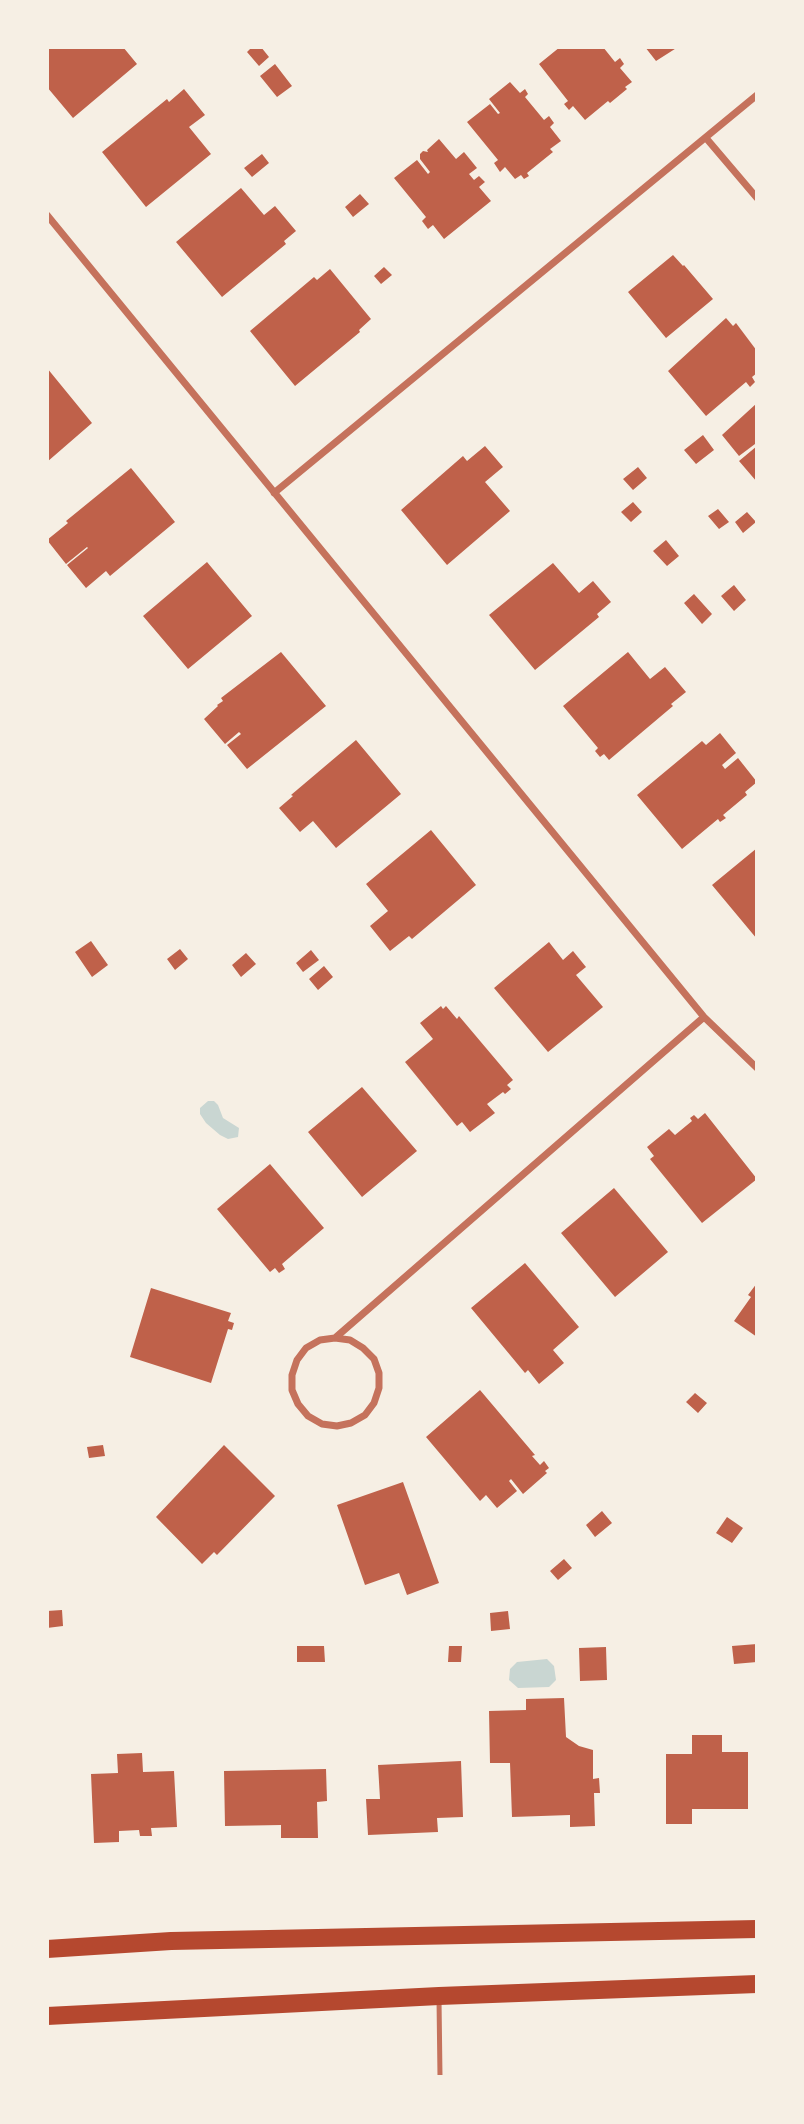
<!DOCTYPE html>
<html>
<head>
<meta charset="utf-8">
<style>
	body { margin:0 }
	#map { position:relative; width:804px; height:2124px; overflow:hidden; background:#f6efe4; font-family:"IBM Plex Sans",sans-serif }
	canvas { display:block }
	.frame { position:absolute; inset:0; border:49px solid #f6efe4; pointer-events:none }
</style>
</head>
<body>
<div id="map">
<canvas width="804" height="2124"></canvas>
<div class="frame"></div>
</div>
<script>
const c = document.querySelector('canvas').getContext('2d');
c.lineJoin = 'round';
function paint(path, color) {
  c.fillStyle = color;
  c.fill(path, 'evenodd');
}
function poly(rows) {
  const path = new Path2D();
  for (const r of rows) {
    path.moveTo(r[0], r[1]);
    for (let i = 2; i < r.length; i += 2) path.lineTo(r[i], r[i + 1]);
  }
  return path;
}
function stroke(path, color, width, dash) {
  c.strokeStyle = color;
  c.lineWidth = width;
  c.lineCap = dash ? 'butt' : 'round';
  c.setLineDash(dash || []);
  c.stroke(path);
}
const water = poly([
	[208,1101,214,1101,218,1105,223,1118,239,1128,238,1137,228,1139,220,1135,206,1123,200,1114,200,1108],
	[547,1659,554,1666,556,1680,549,1687,518,1688,509,1680,510,1669,517,1662]
]);
const building = poly([
	[47,47,123,47,137,64,73,118,47,87],
	[252,47,261,47,269,57,259,66,247,52],
	[560,47,603,47,615,62,620,58,624,64,620,68,632,82,625,87,627,89,610,103,608,101,585,120,573,106,569,110,564,104,568,101,539,64],
	[645,47,678,47,656,61],
	[275,64,292,86,277,97,260,76],
	[510,82,520,93,525,89,528,94,525,97,544,120,549,116,554,123,550,127,561,141,550,149,553,152,527,173,529,176,524,179,521,175,515,179,505,167,500,172,494,163,498,160,467,122,490,104,498,114,500,113,489,99],
	[184,89,205,115,189,127,211,154,146,207,102,152,167,99,169,102],
	[439,139,456,159,464,152,477,168,469,174,474,180,479,176,485,182,479,187,491,201,444,239,433,225,428,229,422,221,426,217,394,178,417,160,428,174,430,172,420,159,420,154,423,151,428,152,427,150],
	[262,154,269,163,252,177,244,168],
	[241,188,264,215,275,206,296,231,284,241,286,244,222,297,176,242],
	[360,194,369,204,353,217,345,207],
	[673,255,683,266,684,265,713,299,666,338,628,292],
	[384,267,392,275,381,284,374,276],
	[330,269,371,319,359,330,360,332,295,386,250,331,314,277,317,280],
	[726,318,733,326,736,323,757,351,757,373,752,377,755,382,750,387,746,382,706,416,668,371],
	[47,368,92,423,47,462],
	[757,403,757,446,755,444,739,456,722,435],
	[703,435,714,450,696,464,684,450],
	[485,446,503,467,485,482,510,511,447,565,401,510,463,456,467,461],
	[757,446,757,482,739,461],
	[638,467,647,478,633,490,623,479],
	[131,468,175,522,110,576,106,571,86,588,67,565,88,548,87,547,66,564,47,540,68,523,66,521],
	[633,502,642,512,631,522,621,512],
	[718,509,729,522,719,529,708,516],
	[747,512,756,522,743,533,735,522],
	[666,540,679,556,667,566,653,551],
	[207,562,252,616,188,669,143,616],
	[553,563,579,593,593,581,611,602,597,614,599,617,535,670,489,615],
	[734,585,746,600,734,611,721,596],
	[694,594,712,614,702,624,684,603],
	[281,652,326,706,247,769,227,745,241,734,239,732,225,744,204,719,218,706,217,705,223,701,221,698],
	[628,652,650,679,665,667,686,692,671,704,673,706,609,760,604,754,600,757,595,751,598,748,563,706],
	[720,733,736,753,722,765,725,769,738,758,757,782,745,792,747,795,723,815,726,818,720,822,718,819,682,849,637,795,702,741,706,745],
	[356,740,401,794,336,848,313,821,300,832,279,808,293,796,291,795],
	[431,830,476,885,412,939,409,936,390,951,370,926,388,911,366,884],
	[757,848,757,939,712,885],
	[91,941,108,965,92,977,75,952],
	[549,942,563,960,573,951,586,967,576,975,603,1007,548,1052,494,988],
	[180,949,188,959,175,970,167,959],
	[311,950,319,960,303,972,296,963],
	[246,953,256,964,241,977,232,965],
	[324,966,333,977,318,990,309,979],
	[441,1006,443,1009,446,1006,457,1019,459,1016,513,1080,507,1085,511,1089,505,1094,503,1092,487,1104,495,1113,470,1132,462,1122,457,1126,405,1062,433,1039,420,1023],
	[362,1087,417,1151,362,1197,308,1132],
	[705,1113,757,1179,702,1223,650,1159,654,1156,647,1147,669,1129,675,1135,692,1121,690,1118,694,1115,698,1119],
	[270,1164,324,1228,282,1264,285,1269,279,1273,275,1268,270,1272,217,1209],
	[614,1188,668,1252,615,1297,561,1233],
	[525,1263,579,1327,553,1350,564,1363,539,1384,528,1370,525,1373,471,1308],
	[757,1283,757,1337,734,1321,751,1297,748,1295],
	[151,1288,231,1313,228,1321,234,1323,232,1330,228,1329,211,1383,130,1357],
	[480,1390,535,1455,532,1456,540,1465,544,1461,549,1468,545,1471,547,1473,523,1494,511,1479,509,1481,517,1491,497,1508,486,1495,480,1501,426,1437],
	[695,1393,707,1403,698,1413,686,1402],
	[103,1445,105,1456,89,1458,87,1447],
	[224,1445,275,1496,217,1555,214,1552,202,1564,156,1517],
	[403,1482,439,1583,407,1595,399,1573,365,1585,337,1505],
	[602,1511,612,1523,595,1537,586,1525],
	[727,1517,743,1528,732,1543,716,1533],
	[564,1559,572,1568,558,1580,550,1571],
	[62,1610,63,1626,47,1628,47,1611],
	[508,1611,510,1629,491,1631,490,1613],
	[757,1644,757,1662,734,1664,732,1646],
	[297,1646,324,1646,325,1662,297,1662],
	[449,1646,462,1646,461,1662,448,1662],
	[606,1647,607,1680,580,1681,579,1648],
	[564,1698,566,1737,579,1746,593,1750,593,1779,599,1778,600,1793,594,1793,595,1826,570,1827,570,1815,512,1817,510,1763,490,1763,489,1711,526,1710,526,1699],
	[692,1735,722,1735,722,1752,748,1752,748,1809,692,1809,692,1824,666,1824,666,1754,692,1754],
	[142,1753,143,1772,174,1771,177,1827,151,1828,152,1836,140,1836,139,1830,119,1831,119,1842,94,1843,91,1774,118,1773,117,1754],
	[461,1761,463,1817,437,1818,438,1832,368,1835,366,1799,380,1799,378,1765],
	[326,1769,327,1801,317,1802,318,1838,281,1838,281,1825,225,1826,224,1771]
]);
const service = poly([
	[439,1999,440,2077]
]);
const minor = poly([
	[706,138,757,198],
	[47,215,704,1017,757,1068],
	[274,493,757,95],
	[335,1338,350,1340,363,1348,374,1359,379,1373,379,1388,374,1403,365,1415,351,1423,337,1426,322,1424,308,1416,298,1404,292,1390,292,1375,297,1360,306,1348,320,1340,335,1338,704,1017]
]);
const primary = poly([
	[47,1949,171,1941,757,1929],
	[47,2016,439,1996,757,1984]
]);
paint(water, '#c9d6d2');
paint(building, '#bf614a');
stroke(service, '#c5725c', 5);
stroke(minor, '#c5725c', 7);
stroke(primary, '#b5482f', 18);
</script>
</body>
</html>
